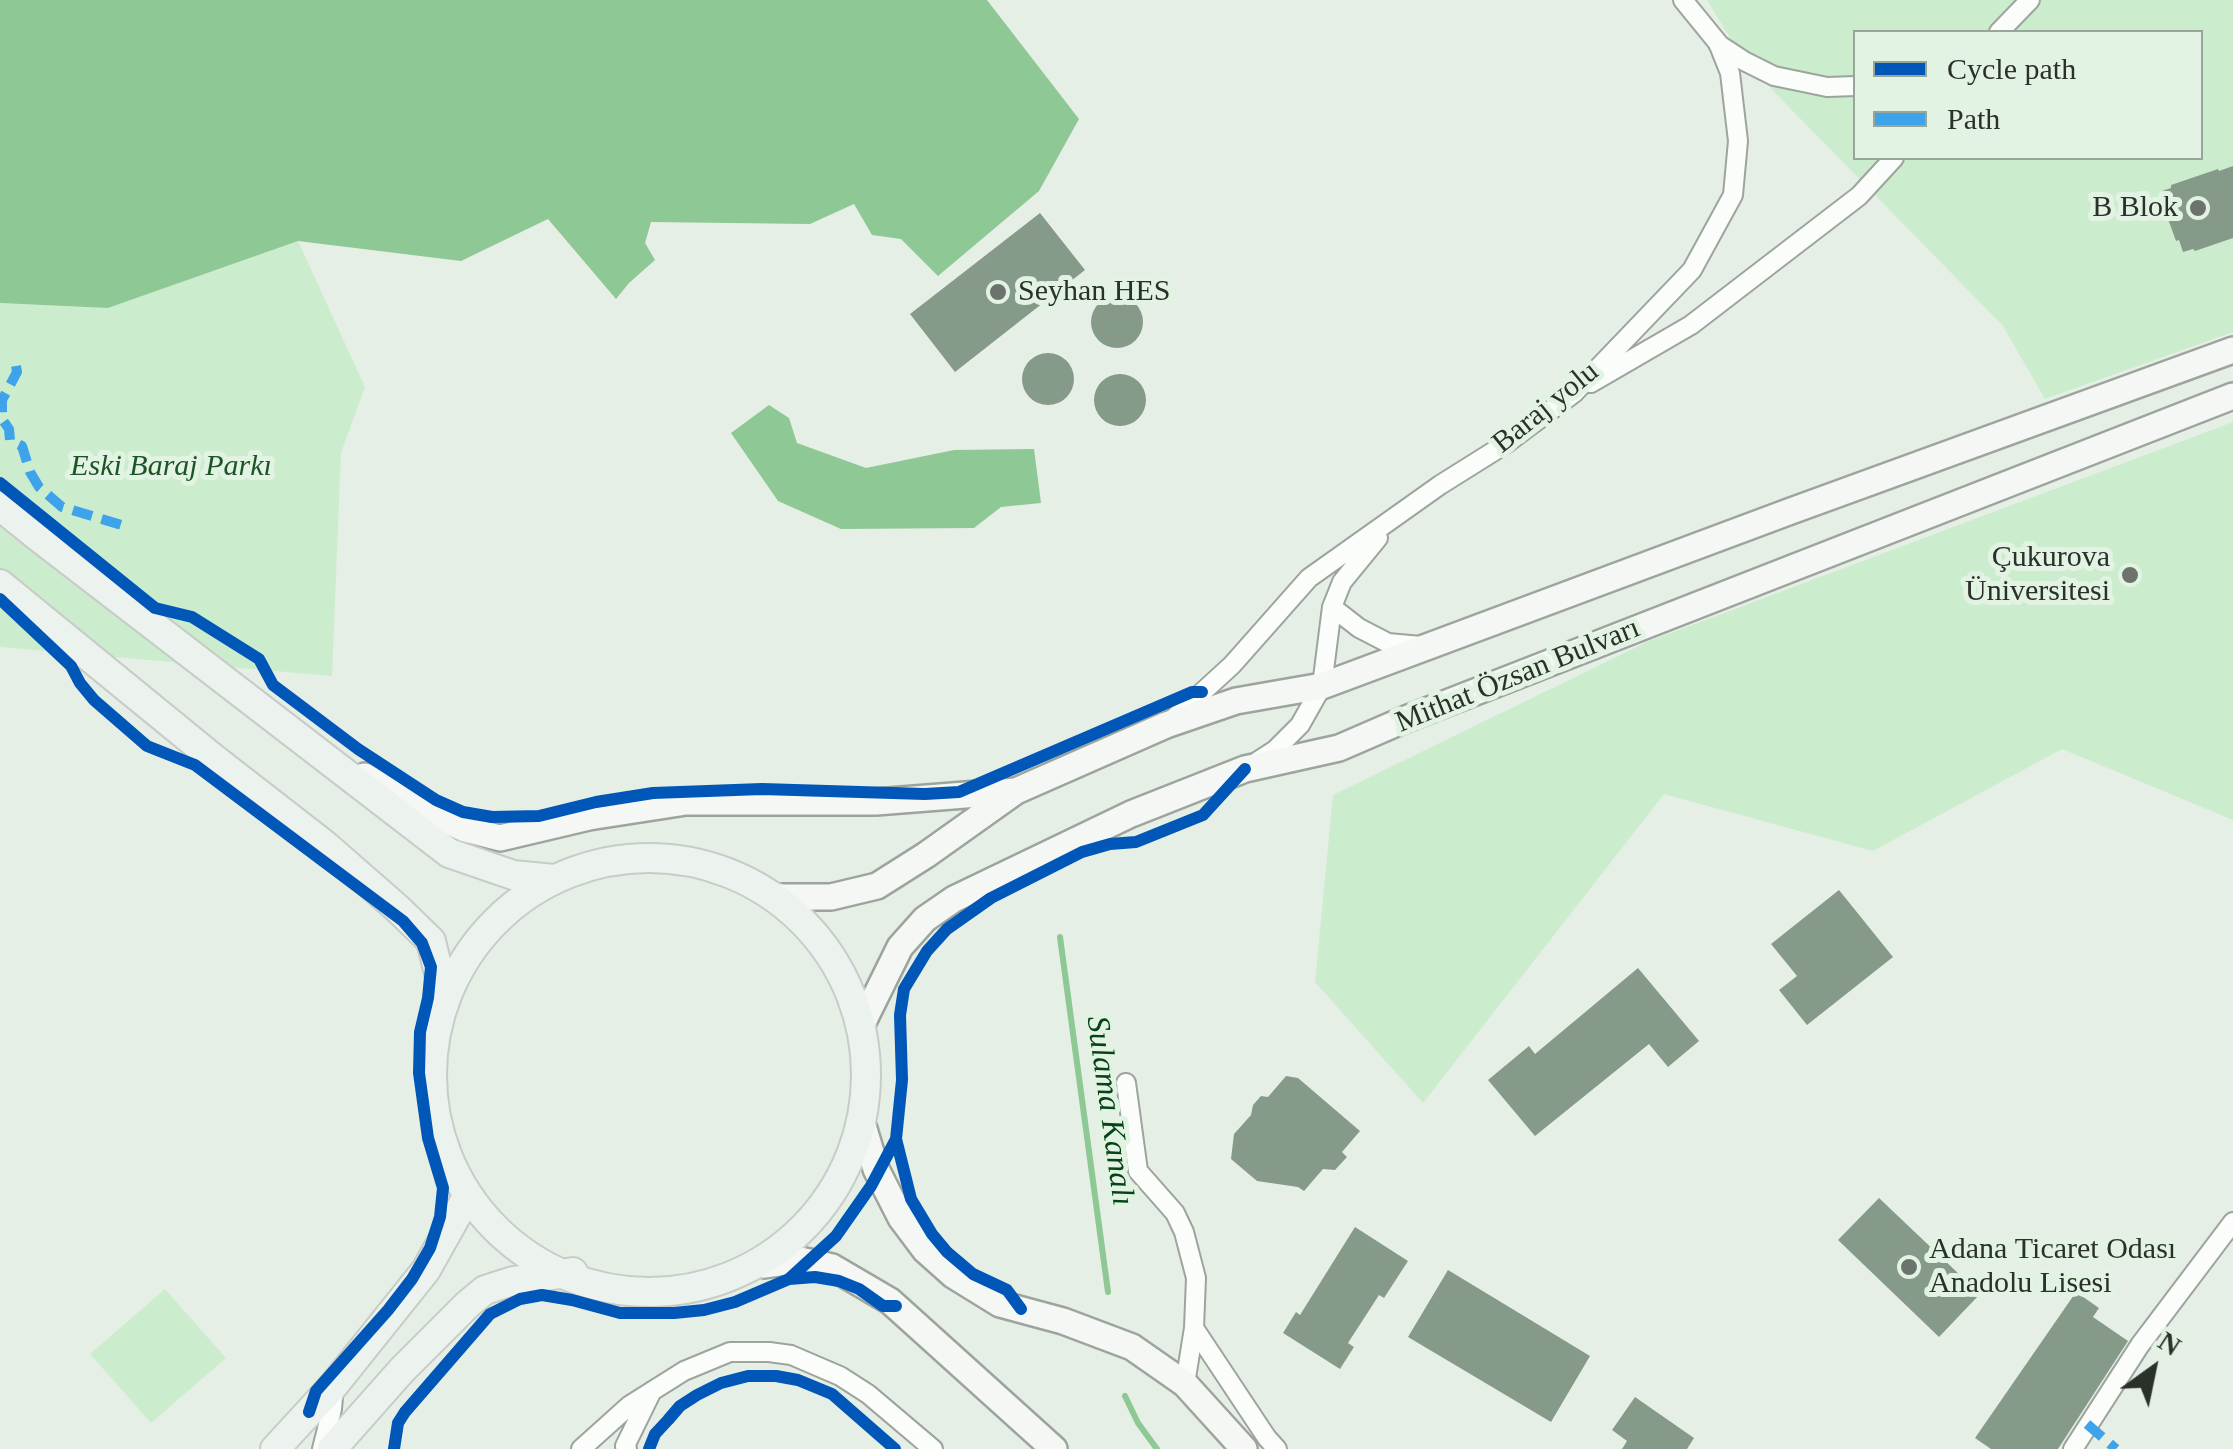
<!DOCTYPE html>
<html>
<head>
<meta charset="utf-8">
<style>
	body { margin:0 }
	#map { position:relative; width:2233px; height:1449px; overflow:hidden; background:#e6efe6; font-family:"Times New Roman",serif }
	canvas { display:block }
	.legend { position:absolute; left:1853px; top:30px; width:350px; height:130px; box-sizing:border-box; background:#e2f3e3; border:2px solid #98a599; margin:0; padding:12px 18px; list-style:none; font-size:30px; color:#2a302a }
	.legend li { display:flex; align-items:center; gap:20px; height:50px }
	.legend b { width:50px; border:2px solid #98a599 }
	.north { position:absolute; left:2103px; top:1319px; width:100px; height:100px; -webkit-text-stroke:8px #e2f3e3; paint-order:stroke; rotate:33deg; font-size:28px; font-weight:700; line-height:40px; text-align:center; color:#2a302a }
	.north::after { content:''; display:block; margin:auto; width:35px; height:45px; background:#2a302a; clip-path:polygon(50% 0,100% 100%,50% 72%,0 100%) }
</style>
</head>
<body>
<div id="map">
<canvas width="2233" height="1449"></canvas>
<ul class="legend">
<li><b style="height:12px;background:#0057b8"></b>Cycle path</li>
<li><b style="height:12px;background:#3ea3eb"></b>Path</li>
</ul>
<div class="north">N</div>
</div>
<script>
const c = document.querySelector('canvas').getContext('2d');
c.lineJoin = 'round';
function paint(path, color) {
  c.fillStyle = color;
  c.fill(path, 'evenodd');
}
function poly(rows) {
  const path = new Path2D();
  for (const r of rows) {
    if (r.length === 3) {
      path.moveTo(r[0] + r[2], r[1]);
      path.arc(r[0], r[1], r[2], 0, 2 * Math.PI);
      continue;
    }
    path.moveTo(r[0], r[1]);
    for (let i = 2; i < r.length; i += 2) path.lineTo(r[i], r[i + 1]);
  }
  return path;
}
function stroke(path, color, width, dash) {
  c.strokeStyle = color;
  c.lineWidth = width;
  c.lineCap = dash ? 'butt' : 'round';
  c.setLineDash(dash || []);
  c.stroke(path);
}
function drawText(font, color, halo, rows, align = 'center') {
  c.font = font + ' "Times New Roman",serif';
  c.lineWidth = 10;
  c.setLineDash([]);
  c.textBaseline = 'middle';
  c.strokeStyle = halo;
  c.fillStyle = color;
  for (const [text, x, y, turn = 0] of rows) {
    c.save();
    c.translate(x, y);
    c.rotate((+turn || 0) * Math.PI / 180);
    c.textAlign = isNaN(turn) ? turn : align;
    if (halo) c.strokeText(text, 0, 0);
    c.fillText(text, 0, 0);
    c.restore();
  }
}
const green = poly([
	[1707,0,2233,0,2233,332,2045,399,2003,326,1744,61],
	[1856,32,2200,32,2200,158,1856,158],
	[298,241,365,387,341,453,332,676,0,647,0,303,108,308],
	[2233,422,2233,820,2062,749,1873,851,1664,794,1423,1103,1315,982,1333,795,1647,642],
	[165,1289,226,1358,151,1423,90,1354]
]);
const water = poly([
	[0,0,987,0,1079,119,1039,191,938,276,901,239,872,235,854,204,810,224,651,222,645,243,655,260,629,283,616,299,548,219,461,261,298,241,108,308,0,303],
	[769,405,789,418,797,443,866,468,954,450,1034,449,1041,503,1001,507,974,528,841,529,778,501,731,433]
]);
const stream = poly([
	[1060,937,1108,1292],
	[1125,1396,1138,1423,1157,1449]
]);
const building = poly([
	[2233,166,2233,238,2195,251,2193,249,2183,252,2179,240,2176,241,2163,205,2167,204,2162,191,2171,188,2171,185,2218,169,2219,171],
	[1040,213,1085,270,955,372,910,314],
	[1117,322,26],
	[1048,379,26],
	[1120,400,26],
	[1839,890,1893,957,1807,1025,1779,990,1797,976,1771,944],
	[1638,968,1699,1041,1668,1067,1649,1044,1535,1136,1488,1080,1529,1046,1535,1054],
	[1286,1076,1298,1078,1360,1131,1342,1152,1347,1157,1335,1170,1323,1169,1304,1191,1298,1187,1257,1181,1231,1159,1234,1134,1251,1115,1253,1105,1261,1096,1268,1097],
	[1879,1198,1980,1294,1939,1337,1838,1240],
	[1355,1227,1408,1261,1384,1298,1379,1295,1348,1343,1354,1347,1340,1369,1283,1333,1296,1312,1300,1315],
	[1448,1270,1590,1356,1551,1422,1408,1337],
	[2076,1292,2099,1308,2093,1317,2128,1341,2058,1449,1991,1449,1975,1438],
	[1635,1397,1694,1438,1687,1449,1622,1449,1627,1441,1612,1430]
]);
const minor = poly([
	[1999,32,2030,0],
	[1718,44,1744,61,1774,76,1827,87,1856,86],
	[1591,383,1691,325,1859,196,1894,158],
	[1332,607,1359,628,1388,643,1421,646],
	[1174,718,1232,665,1309,578,1440,485,1507,443,1574,393,1692,270,1733,195,1738,141,1730,73,1718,43,1683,0],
	[1258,761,1275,750,1300,725,1322,686,1332,607,1342,582,1378,538],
	[1126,1083,1138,1171,1175,1213,1184,1232,1196,1278,1194,1328,1185,1384],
	[1194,1328,1267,1438,1277,1449],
	[322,1449,332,1409,334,1385],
	[581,1449,630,1405,684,1371,730,1352,769,1352,791,1355,840,1376,868,1394,933,1449],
	[627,1449,625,1446,652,1391],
	[2073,1449,2140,1345,2233,1222]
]);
const secondary = poly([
	[365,776,415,806,465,829,500,838,589,817,686,802,876,802,1016,791],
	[778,897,831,897,877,886,926,855,1016,791,1166,725,1236,701,1322,686,1791,511,2233,350],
	[862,1024,900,947,925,919,954,899,1131,814,1245,769,1339,748,1406,719,2233,396],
	[864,1129,876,1169,901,1218,925,1250,953,1275,1000,1304,1063,1321,1132,1347,1185,1384,1244,1449],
	[764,1265,800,1260,832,1267,890,1301,1054,1449]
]);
const primary = poly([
	[0,506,37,536,449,853,513,875,554,879],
	[0,584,213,758,325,845,397,908,431,941,443,990],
	[649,1075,217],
	[275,1449,334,1385,426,1270,468,1195],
	[332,1449,402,1370,468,1304,485,1290,513,1281,573,1272]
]);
const quiet = poly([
	[16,366,17,372,2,400,2,419,9,429,10,440,22,446,30,472,39,487,62,507,125,526],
	[2087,1424,2116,1449]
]);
const cycleway = poly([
	[0,483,155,608,192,617,259,659,273,685,358,749,436,800,463,812,492,817,539,816,596,802,653,793,762,789,925,794,959,792,1192,692,1202,692],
	[0,599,71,666,80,683,94,700,147,746,195,765,403,921,422,943,431,967,428,998,420,1032,419,1073,428,1138,443,1188,440,1217,430,1248,412,1279,388,1310,316,1391,309,1412],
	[789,1279,836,1236,871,1186,896,1139],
	[1021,1309,1007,1290,973,1274,947,1252,932,1234,911,1199,896,1139,902,1080,900,1015,904,989,927,951,947,929,991,898,1082,852,1110,844,1136,842,1203,815,1245,769],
	[394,1449,398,1423,405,1412,490,1314,520,1299,542,1295,572,1300,620,1313,674,1313,704,1310,735,1302,789,1279,815,1277,839,1281,859,1289,883,1306,896,1306],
	[649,1449,655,1434,668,1420,680,1406,697,1395,721,1383,748,1376,776,1376,798,1380,832,1394,895,1449]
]);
const markers = [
	[2198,208,10,"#6c736c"],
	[998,292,10,"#6c736c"],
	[2130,575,10,"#6c736c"],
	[1909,1267,10,"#6c736c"]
];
const poiNames = [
	["B Blok",2178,208],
	["Seyhan HES",1018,292,"left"],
	["Çukurova",2110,558],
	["Üniversitesi",2110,592],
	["Adana Ticaret Odası",1929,1250,"left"],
	["Anadolu Lisesi",1929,1284,"left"]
];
const streetNames = [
	["Baraj yolu",1546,408,-39],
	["Mithat Özsan Bulvarı",1518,676,-22]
];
const parkNames = [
	["Eski Baraj Parkı",171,467]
];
const waterNames = [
	["Sulama Kanalı",1109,1111,82]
];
paint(green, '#ccecce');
paint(water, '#8ec894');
stroke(stream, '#8ec894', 6);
paint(building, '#869a8a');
stroke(minor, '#9da49d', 22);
stroke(secondary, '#9da49d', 30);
stroke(primary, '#c8ccc8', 32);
stroke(minor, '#fbfdfb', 18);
stroke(secondary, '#f4f7f4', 25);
stroke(primary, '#ecf2ed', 28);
stroke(quiet, '#3ea3eb', 10, [20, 10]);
stroke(cycleway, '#0057b8', 12);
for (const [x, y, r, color] of markers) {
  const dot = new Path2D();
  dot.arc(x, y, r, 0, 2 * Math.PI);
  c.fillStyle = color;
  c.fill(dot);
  stroke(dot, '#e2f3e3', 4);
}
drawText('30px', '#2a302a', '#e2f3e3', poiNames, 'right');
drawText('30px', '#2a302a', '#e2f3e3', streetNames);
drawText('italic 30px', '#1c5426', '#e2f3e3', parkNames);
drawText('italic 32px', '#064416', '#e2f3e3', waterNames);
</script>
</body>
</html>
